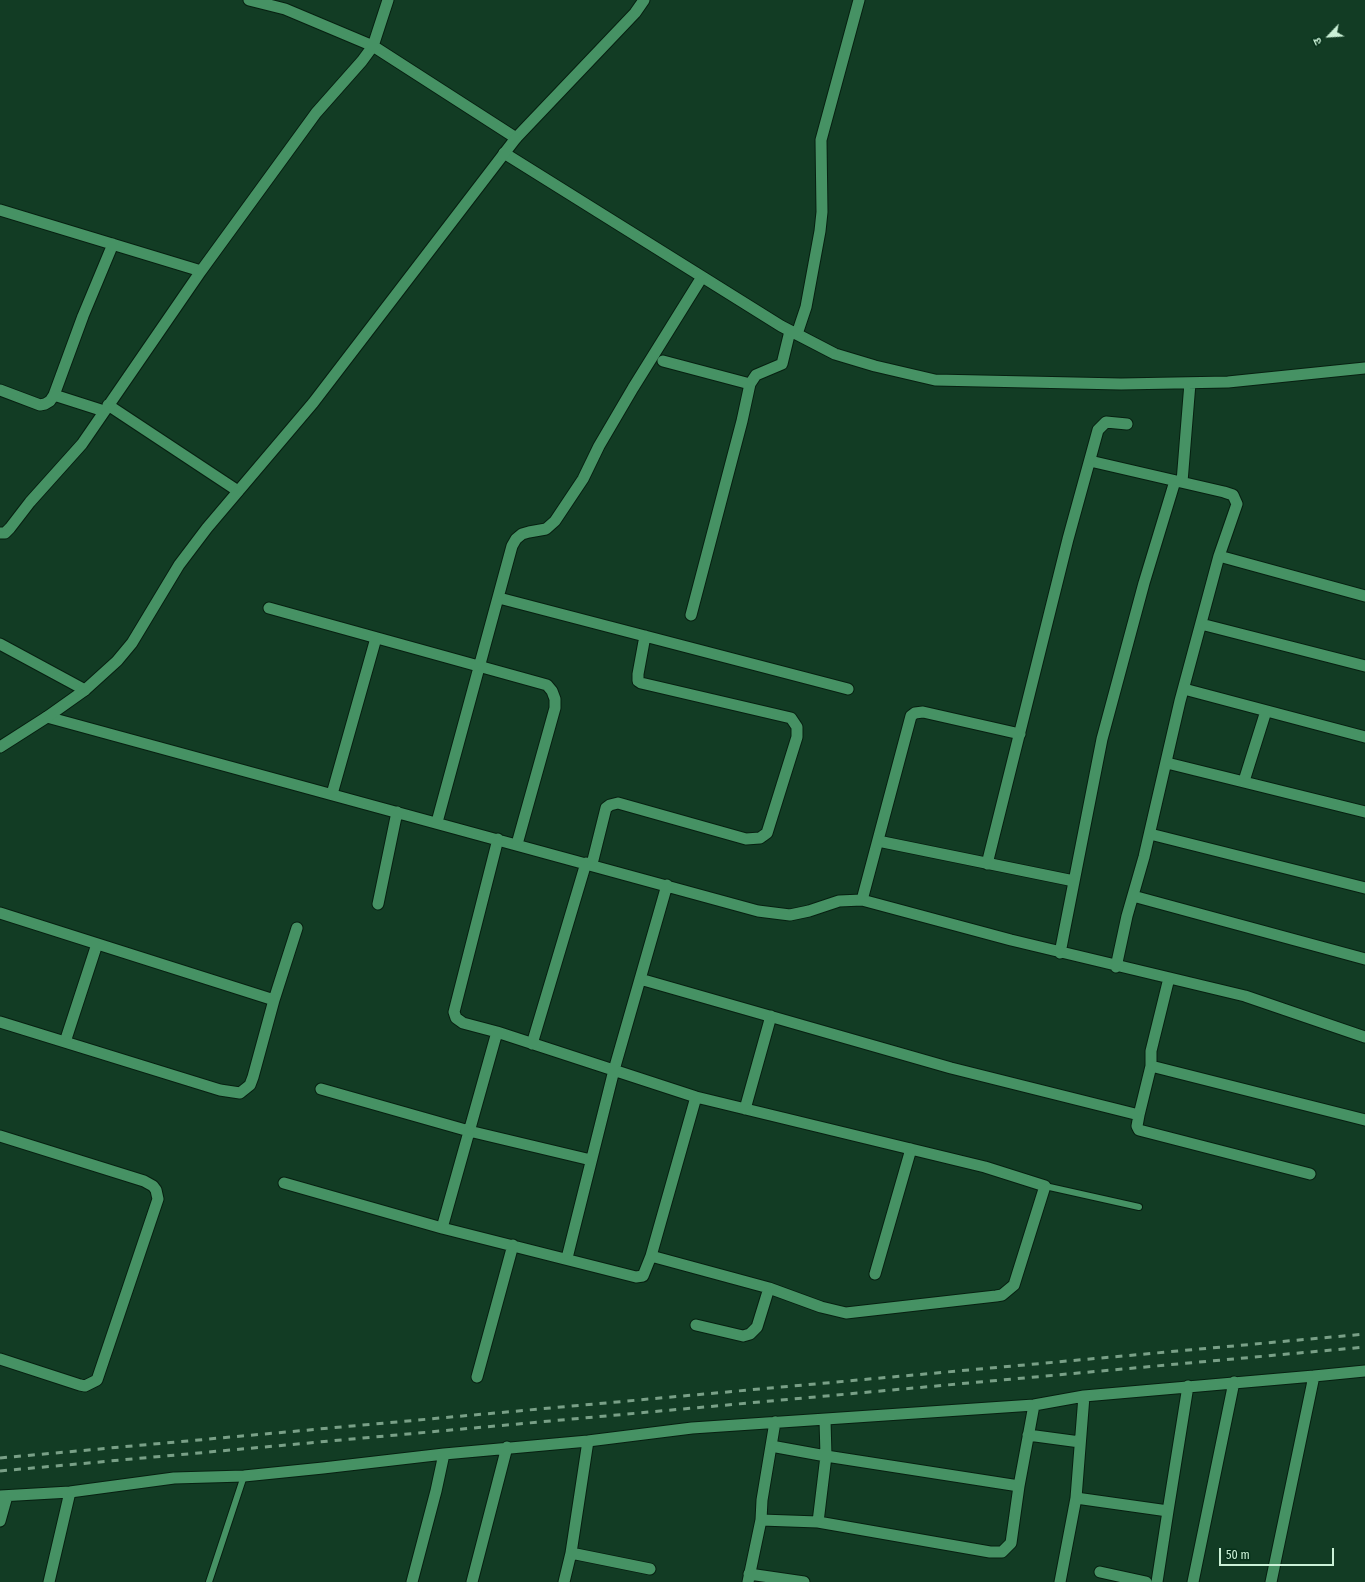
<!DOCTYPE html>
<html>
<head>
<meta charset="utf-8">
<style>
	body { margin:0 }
	#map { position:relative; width:1365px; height:1582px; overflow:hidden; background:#123c24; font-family:"Fira Sans Condensed","Noto Sans Devanagari",sans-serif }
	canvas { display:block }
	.north { position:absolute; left:1309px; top:16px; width:40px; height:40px; -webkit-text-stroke:3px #06311a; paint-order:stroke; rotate:245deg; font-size:11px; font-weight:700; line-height:16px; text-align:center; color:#cbf1d7 }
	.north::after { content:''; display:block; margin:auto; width:14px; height:18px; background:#cbf1d7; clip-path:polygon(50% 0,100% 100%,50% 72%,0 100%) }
	.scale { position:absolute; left:1219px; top:1548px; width:115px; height:18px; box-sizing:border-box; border:2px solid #cbf1d7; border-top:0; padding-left:5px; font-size:12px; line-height:14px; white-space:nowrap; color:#cbf1d7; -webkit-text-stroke:3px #06311a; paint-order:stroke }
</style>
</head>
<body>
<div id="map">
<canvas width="1365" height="1582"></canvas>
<div class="north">उ</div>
<div class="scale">50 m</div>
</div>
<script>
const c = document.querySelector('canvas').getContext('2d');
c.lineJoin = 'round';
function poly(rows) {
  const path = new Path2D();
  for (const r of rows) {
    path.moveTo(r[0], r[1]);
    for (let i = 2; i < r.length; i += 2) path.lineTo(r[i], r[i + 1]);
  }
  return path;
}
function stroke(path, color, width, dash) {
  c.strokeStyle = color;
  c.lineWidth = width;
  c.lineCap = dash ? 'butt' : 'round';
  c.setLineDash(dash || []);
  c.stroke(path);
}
const service = poly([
	[1045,1186,1139,1207],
	[209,1582,244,1476]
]);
const minor = poly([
	[249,0,285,9,373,46,516,138],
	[504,153,781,326,835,354,875,366,935,380,1121,384,1228,382,1365,368],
	[0,210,201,271],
	[797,334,806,307,820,231,822,212,821,140,859,0],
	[663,361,750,384],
	[0,390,40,405,45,404,50,401,54,395,83,316,113,244],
	[54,395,104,411],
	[108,405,238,491],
	[1090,461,1224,492,1233,495,1237,504,1219,556,1180,701,1144,857,1127,916,1116,967],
	[1182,482,1190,383],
	[0,533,5,533,10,528,30,502,82,444,201,271,316,113,362,61,373,46,388,0],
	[1219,556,1365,596],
	[499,598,848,689],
	[269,608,547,685,552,691,555,699,555,708,517,844],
	[691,615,742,421,750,384,756,375,782,364,790,331],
	[1201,624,1365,666],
	[0,644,85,690],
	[1184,689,1365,737],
	[47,717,758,911,790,915,809,911,839,901,862,900,1011,940,1245,996,1365,1037],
	[1167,763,1365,812],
	[1244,781,1266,711],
	[332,794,376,638],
	[437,822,512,546,516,539,522,534,529,532,546,529,555,521,583,479,599,446,633,388,702,277],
	[1150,834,1365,888],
	[498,839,454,1012,456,1018,463,1023,497,1032,442,1228,636,1277,643,1276,651,1256,696,1097],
	[878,841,1074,881],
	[592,864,606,808,610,805,618,803,746,839,760,838,767,833,797,737,797,727,791,718,641,683,638,681,638,674,645,636],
	[987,864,1068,539,1098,430,1106,422,1127,424],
	[1133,896,1365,959],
	[862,900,911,716,915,713,923,712,1020,734],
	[378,904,397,812],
	[0,913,274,1000],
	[1060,953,1102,739,1144,583,1175,481],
	[640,979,951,1068,1139,1115,1151,1066,1151,1051,1169,978],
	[0,1022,220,1090,240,1093,250,1085,253,1077,274,1000,297,928],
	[497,1032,696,1097,985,1167,1045,1186,1014,1285,1002,1295,996,1296,846,1313,821,1307,769,1288,651,1256],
	[65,1042,97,944],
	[532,1044,586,863],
	[1151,1066,1365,1120],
	[321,1089,469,1131,591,1160],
	[745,1109,771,1016],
	[1139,1115,1137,1126,1139,1130,1310,1174],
	[0,1136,144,1181,153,1186,156,1190,158,1199,97,1380,85,1386,80,1385,0,1359],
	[284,1183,442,1228],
	[567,1258,614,1070,667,885],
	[875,1274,911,1149],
	[696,1325,743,1336,750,1334,757,1327,769,1288],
	[1314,1376,1365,1371],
	[477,1377,513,1245],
	[1028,1435,1080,1442],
	[771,1446,826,1456,825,1420],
	[0,1496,70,1492,174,1478,244,1476,323,1468,444,1454,588,1441,692,1428,1034,1405,1084,1396],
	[1076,1498,1168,1511,1157,1582],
	[1168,1511,1188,1386],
	[761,1520,818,1522,990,1552,1002,1552,1011,1543,1019,1486,1034,1405],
	[0,1521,7,1496],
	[818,1522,826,1456,1019,1486],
	[571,1553,650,1569],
	[1100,1572,1146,1582],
	[749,1574,804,1582],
	[49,1582,70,1492],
	[412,1582,436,1491,444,1454],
	[472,1582,507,1447],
	[564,1582,571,1553,588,1441],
	[748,1582,761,1520,762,1500,775,1422],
	[1060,1582,1076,1498,1084,1396,1314,1376,1271,1582],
	[1193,1582,1234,1382]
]);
const tertiary = poly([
	[0,747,47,717,85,690,117,661,132,643,179,565,207,528,313,403,516,138,635,13,644,0]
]);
const rail = poly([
	[0,1458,1365,1334],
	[0,1471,1365,1347]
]);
stroke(service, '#072011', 8);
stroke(minor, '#072011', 13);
stroke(tertiary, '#072011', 13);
stroke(service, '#469264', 6);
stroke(minor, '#469264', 11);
stroke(tertiary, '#469264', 11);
stroke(rail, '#79a087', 3, [7, 7]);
</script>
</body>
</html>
